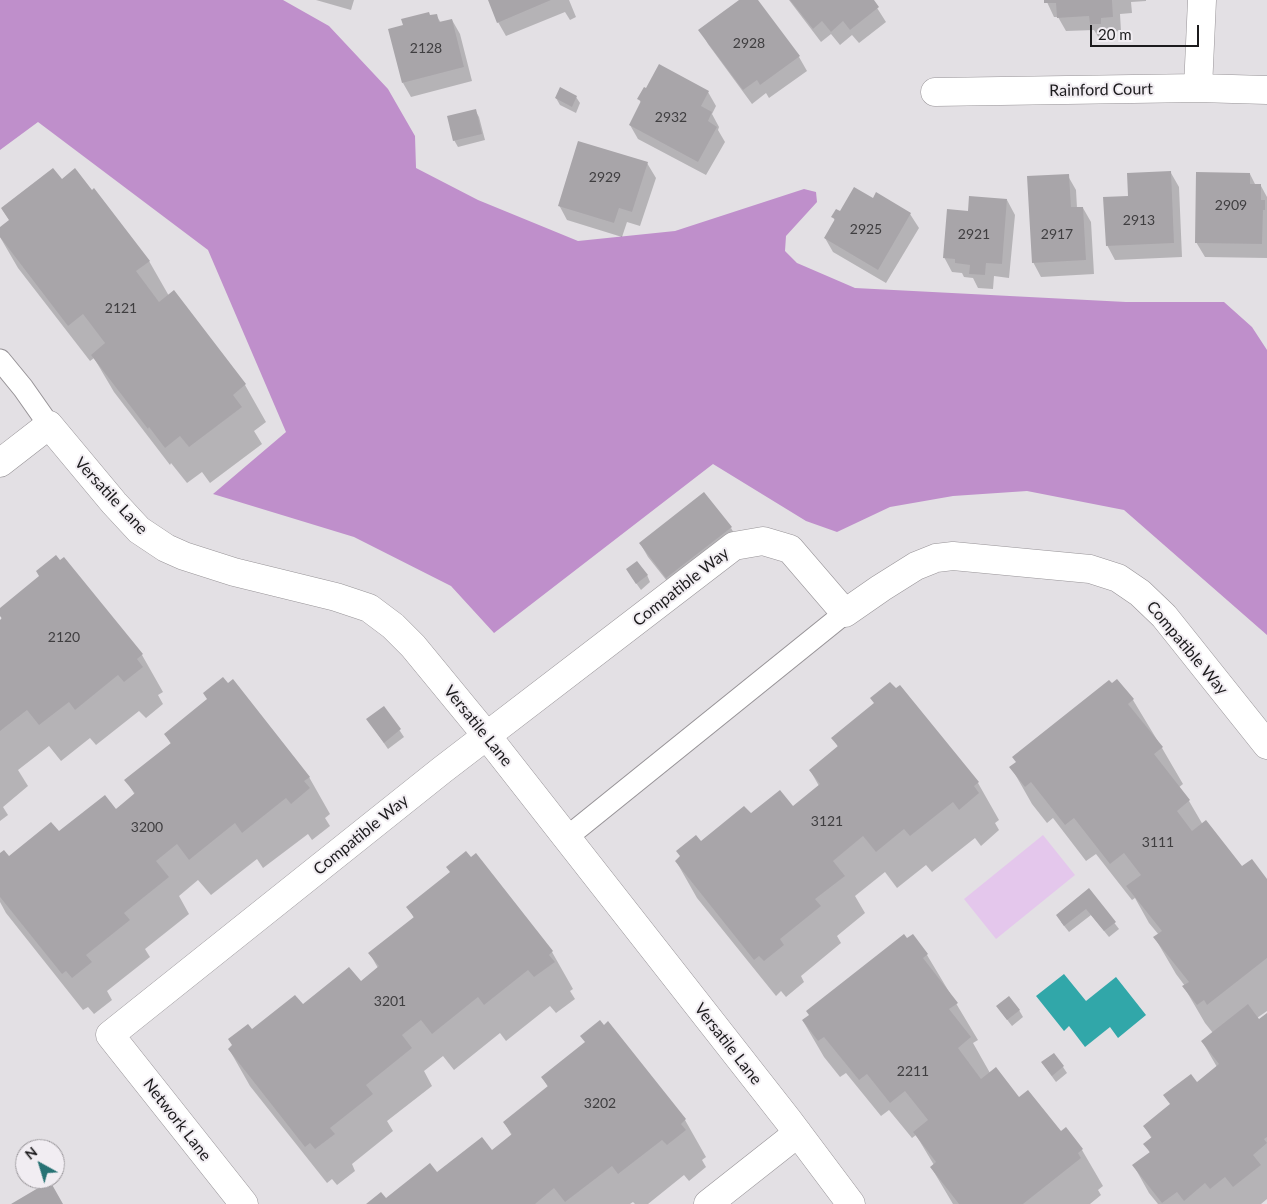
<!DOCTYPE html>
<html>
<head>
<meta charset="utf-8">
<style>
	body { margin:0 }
	#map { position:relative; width:1267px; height:1204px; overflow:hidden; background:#e3e0e4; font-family:Lato,sans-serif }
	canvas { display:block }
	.north { position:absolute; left:15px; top:1139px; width:50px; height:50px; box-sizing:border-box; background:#f1edf2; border:1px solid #9c999d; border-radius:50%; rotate:321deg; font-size:14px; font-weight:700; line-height:20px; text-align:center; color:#1c1b1d }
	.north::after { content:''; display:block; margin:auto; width:18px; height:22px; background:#277274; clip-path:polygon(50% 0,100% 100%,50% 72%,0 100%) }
	.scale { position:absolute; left:1090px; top:25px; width:109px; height:22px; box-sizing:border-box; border:2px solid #1c1b1d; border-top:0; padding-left:6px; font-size:15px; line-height:18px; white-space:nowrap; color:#1c1b1d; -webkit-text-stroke:4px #f1edf2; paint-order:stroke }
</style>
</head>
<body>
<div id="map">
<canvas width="1267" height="1204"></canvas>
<div class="north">N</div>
<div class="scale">20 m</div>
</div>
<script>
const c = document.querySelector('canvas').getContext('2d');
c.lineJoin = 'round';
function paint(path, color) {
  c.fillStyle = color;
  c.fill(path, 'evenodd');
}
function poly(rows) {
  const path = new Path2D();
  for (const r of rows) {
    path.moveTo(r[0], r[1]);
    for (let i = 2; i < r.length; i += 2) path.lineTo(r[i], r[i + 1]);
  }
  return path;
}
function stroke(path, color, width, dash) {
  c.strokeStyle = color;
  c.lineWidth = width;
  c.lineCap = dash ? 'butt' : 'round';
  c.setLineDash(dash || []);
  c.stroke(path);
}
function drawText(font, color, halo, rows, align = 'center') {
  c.font = font + ' Lato,sans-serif';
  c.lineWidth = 4;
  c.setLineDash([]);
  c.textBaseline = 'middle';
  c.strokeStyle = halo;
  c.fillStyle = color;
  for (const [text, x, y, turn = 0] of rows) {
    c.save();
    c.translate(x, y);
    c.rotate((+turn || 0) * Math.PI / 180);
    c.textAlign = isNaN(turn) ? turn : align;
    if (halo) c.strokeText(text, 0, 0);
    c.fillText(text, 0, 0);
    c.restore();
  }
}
const green = poly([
	[1043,835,1075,875,996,939,964,899]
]);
const forest = poly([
	[0,0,283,0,329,26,388,89,415,136,416,168,478,200,578,241,675,231,804,189,816,192,817,202,786,236,785,251,797,263,855,288,1126,302,1224,302,1252,327,1267,350,1267,635,1124,510,1027,491,953,496,890,507,837,532,806,521,713,464,494,633,451,586,354,537,213,494,286,432,208,250,38,122,0,150]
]);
const water = poly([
	[1064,974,1086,1001,1116,977,1146,1015,1118,1038,1110,1027,1085,1047,1069,1026,1064,1031,1036,996]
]);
const shadow = poly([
	[316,0,354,0,351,10],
	[489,0,569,0,576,17,570,20,565,12,506,36,498,22],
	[741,0,756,0,799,57,807,71,769,98,766,93,752,104,708,44,700,30],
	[789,0,872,0,886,22,859,43,852,35,840,45,831,34,821,42],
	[1046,0,1146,0,1146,1,1131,2,1132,13,1120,14,1121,31,1108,32,1108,38,1099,38,1094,30,1066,31,1058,17,1054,17],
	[436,15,441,23,452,20,460,34,472,81,411,97,403,83,430,16],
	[708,92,716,106,712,114,719,127,718,130,725,142,706,175,638,139,630,125,641,103,639,99],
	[576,97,580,103,576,113,560,105,556,98],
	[475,110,479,117,485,140,458,147,454,140],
	[647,163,656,178,640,226,627,222,622,237,567,220,559,205],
	[1171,173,1179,187,1182,257,1115,260,1107,245],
	[1250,174,1256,186,1261,186,1267,197,1267,258,1205,257,1196,242],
	[1068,176,1076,190,1077,208,1083,208,1091,222,1094,274,1041,277,1033,262],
	[61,181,149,261,169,296,174,292,245,385,266,422,254,431,262,444,210,483,202,472,187,483,171,463,170,465,114,392,94,358,90,361,18,268,0,237,0,229,10,221,2,209],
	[873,199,910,214,919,228,886,283,833,252,825,238,835,221,833,217],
	[1007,200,1015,215,1009,278,994,276,993,289,978,288,973,278,964,277,962,273,952,272,944,257],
	[731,528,739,542,675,591,648,557,640,543],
	[64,558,142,655,163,692,158,695,163,704,146,718,139,711,96,745,90,738,61,761,49,746,18,770,28,786,3,807,8,815,0,821,0,622,2,620,0,615,0,609],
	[647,575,650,582,641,590,631,576],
	[1117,681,1133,700,1162,748,1183,784,1178,788,1189,801,1203,825,1242,868,1267,881,1267,1011,1257,1018,1259,1021,1267,1014,1267,1199,1261,1204,1158,1204,1149,1193,1134,1166,1150,1153,1145,1144,1152,1139,1144,1126,1217,1067,1202,1041,1213,1033,1205,1023,1184,987,1185,986,1176,974,1155,938,1159,935,1149,923,1135,898,1132,900,1096,854,1086,861,1053,818,1047,823,1032,804,1011,767],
	[900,686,978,783,999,820,995,823,999,830,981,846,975,838,932,872,926,865,897,888,885,872,855,896,865,913,837,936,841,943,801,976,804,982,786,997,781,991,776,996,697,898,676,861,700,843,751,815,792,808,819,786,810,770,838,747,833,738],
	[384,707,404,737,388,749,368,720],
	[165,734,309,777,330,814,325,818,330,826,312,840,308,834,263,868,257,859,211,895,198,880,179,896,189,914,145,949,150,957,107,991,112,1000,94,1014,88,1007,83,1010,6,913,0,902,0,855,9,857,59,833,115,810,135,795,126,780,171,744],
	[1089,890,1119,929,1109,937,1091,915,1069,932,1061,922],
	[408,907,552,952,573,989,570,991,575,999,556,1013,550,1006,506,1041,500,1033,454,1070,443,1056,424,1071,432,1086,387,1121,393,1131,352,1164,355,1171,337,1185,332,1179,327,1183,250,1086,229,1049,252,1031,303,1006,360,983,378,968,370,954,414,918],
	[913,936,927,955,978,1040,973,1043,990,1073,1082,1150,1103,1186,1098,1190,1101,1195,1090,1204,953,1204,931,1167,934,1165,916,1135,912,1138,889,1110,881,1116,846,1073,840,1077,824,1057,803,1021],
	[1019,1010,1023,1017,1012,1026,1002,1013],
	[608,1023,685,1120,706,1157,702,1160,706,1167,689,1181,684,1175,648,1204,635,1204,633,1202,630,1204,368,1204,385,1200,437,1174,492,1152,512,1136,504,1122,548,1087,542,1077,586,1043],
	[1042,1063,1063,1067,1067,1073,1056,1082]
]);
const building = poly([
	[488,0,551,0,497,23],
	[739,0,758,0,800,56,760,85,757,80,743,90,698,30],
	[790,0,874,0,879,7,850,30,843,21,831,32,822,21,813,29],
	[1044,0,1112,0,1113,17,1101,18,1101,24,1090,24,1089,16,1057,18,1056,3,1044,3],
	[429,12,430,15,437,14,439,22,452,19,464,67,402,83,388,29,403,25,401,19],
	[659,64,709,91,701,106,712,112,708,121,717,127,698,162,629,125,641,101,637,99,644,87,646,88],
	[560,87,577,96,572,107,555,98],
	[476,109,482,134,453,141,447,116],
	[578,141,648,162,632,212,619,208,614,223,558,206],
	[53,168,62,179,75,168,92,190,94,188,150,261,136,271,159,302,174,290,246,384,233,395,242,407,189,447,180,436,165,448,149,427,148,429,91,355,105,343,83,314,68,326,0,237,0,227,9,220,1,208],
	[1171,171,1174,243,1106,246,1103,197,1128,196,1127,173],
	[1196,172,1250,173,1250,184,1261,184,1261,200,1265,200,1265,210,1263,210,1262,244,1195,243],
	[1069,174,1071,207,1083,207,1086,260,1032,263,1027,176],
	[854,187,873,198,876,192,911,213,878,270,824,238,835,219,831,217,836,209,840,211],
	[969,196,1007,199,1002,264,986,263,985,275,969,274,970,265,955,263,955,259,943,258,947,209,968,211],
	[704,492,732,527,666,578,639,543],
	[56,555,60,560,64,557,143,654,137,659,143,667,124,682,118,675,75,710,69,702,39,725,27,710,0,731,0,620,2,618,0,616,0,608,39,576,36,571],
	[637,561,648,575,636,584,626,569],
	[223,677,228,683,233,679,310,777,304,781,310,788,291,804,286,798,242,833,235,823,189,860,177,844,156,861,169,877,124,913,130,920,86,955,92,962,72,978,66,971,62,974,0,897,0,853,4,850,9,856,51,822,59,831,105,795,116,809,135,793,124,780,171,743,164,734,207,699,203,693],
	[1117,679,1134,699,1128,704,1163,747,1154,754,1190,800,1177,811,1192,831,1206,820,1242,866,1252,859,1267,879,1267,958,1207,1005,1204,1000,1197,1005,1182,986,1189,982,1153,937,1162,931,1126,886,1141,875,1124,853,1110,864,1074,818,1065,825,1031,782,1025,787,1009,767,1016,762,1012,757,1109,680,1112,683],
	[890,682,896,688,900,685,979,782,974,786,979,793,959,810,953,802,910,836,904,829,876,852,863,836,833,861,845,876,815,899,821,906,780,939,784,945,764,961,759,956,754,960,675,861,680,856,676,851,696,835,701,841,744,806,751,813,780,790,793,806,820,784,809,770,838,746,831,738,874,703,870,698],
	[384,706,401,729,384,743,366,719],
	[466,851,471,857,476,853,553,951,549,955,555,962,534,977,528,970,484,1005,478,997,432,1034,421,1020,402,1035,412,1048,366,1085,373,1094,330,1128,335,1134,315,1149,310,1143,305,1147,228,1049,232,1045,228,1039,248,1024,252,1029,295,995,303,1004,349,967,361,981,379,966,368,953,414,917,406,907,450,872,446,867],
	[1089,888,1116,922,1104,931,1086,909,1064,926,1056,915],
	[904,934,907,938,913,934,928,954,923,958,958,1003,949,1009,971,1037,958,1048,981,1079,996,1067,1019,1097,1028,1090,1061,1131,1066,1127,1083,1149,1078,1153,1081,1158,1023,1204,959,1204,930,1167,936,1162,913,1132,928,1120,905,1091,890,1103,867,1074,859,1080,824,1037,818,1041,802,1020,809,1015,806,1011],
	[1009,996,1020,1010,1007,1020,996,1006],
	[1248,1004,1259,1019,1267,1013,1267,1137,1264,1139,1267,1143,1253,1155,1261,1165,1233,1187,1225,1177,1210,1189,1205,1183,1184,1201,1177,1192,1162,1203,1132,1165,1150,1152,1143,1144,1152,1137,1143,1126,1170,1104,1163,1095,1191,1074,1197,1082,1219,1064,1201,1041],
	[600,1020,604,1025,608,1021,686,1119,681,1124,686,1130,667,1145,662,1140,618,1174,612,1166,565,1202,554,1188,535,1204,366,1204,381,1192,386,1198,430,1163,437,1172,482,1137,492,1150,512,1134,503,1122,548,1086,541,1077,585,1042,580,1036],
	[1054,1053,1064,1066,1052,1076,1041,1062],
	[50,1181,63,1204,11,1204]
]);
const lane = poly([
	[0,360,23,388,49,425],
	[566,838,845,613]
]);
const street = poly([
	[1198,88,1202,0],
	[935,92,1198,88,1267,90],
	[0,463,49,425,114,503,139,530,166,548,184,556,234,572,336,597,369,608,393,626,413,646,487,736,788,1120,851,1204],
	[244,1204,110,1035,442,770,734,546,763,541,790,549,845,613,881,588,916,566,936,558,953,556,1090,569,1118,578,1140,593,1164,616,1267,745],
	[708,1204,798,1133]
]);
const numberNames = [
	["2928",749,43],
	["2128",426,48],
	["2932",671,117],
	["2929",605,177],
	["2909",1231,205],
	["2913",1139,220],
	["2925",866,229],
	["2921",974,234],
	["2917",1057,234],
	["2121",121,308],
	["2120",64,637],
	["3121",827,821],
	["3200",147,827],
	["3111",1158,842],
	["3201",390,1001],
	["2211",913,1071],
	["3202",600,1103]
];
const streetNames = [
	["Rainford Court",1101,90,-1],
	["Versatile Lane",111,496,47],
	["Compatible Way",681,587,-38],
	["Compatible Way",1187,648,50],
	["Versatile Lane",478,726,51],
	["Compatible Way",361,835,-39],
	["Versatile Lane",728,1044,52],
	["Network Lane",177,1120,52]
];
paint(green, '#e4c7ec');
paint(forest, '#bf8fcb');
paint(water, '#31a7a9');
paint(shadow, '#0003');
paint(building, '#a8a5a9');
stroke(lane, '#979397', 23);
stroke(street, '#979397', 29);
stroke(lane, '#fff', 21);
stroke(street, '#fff', 28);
drawText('14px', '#3f3e40', null, numberNames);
drawText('16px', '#1c1b1d', '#f1edf2', streetNames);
</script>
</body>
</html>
